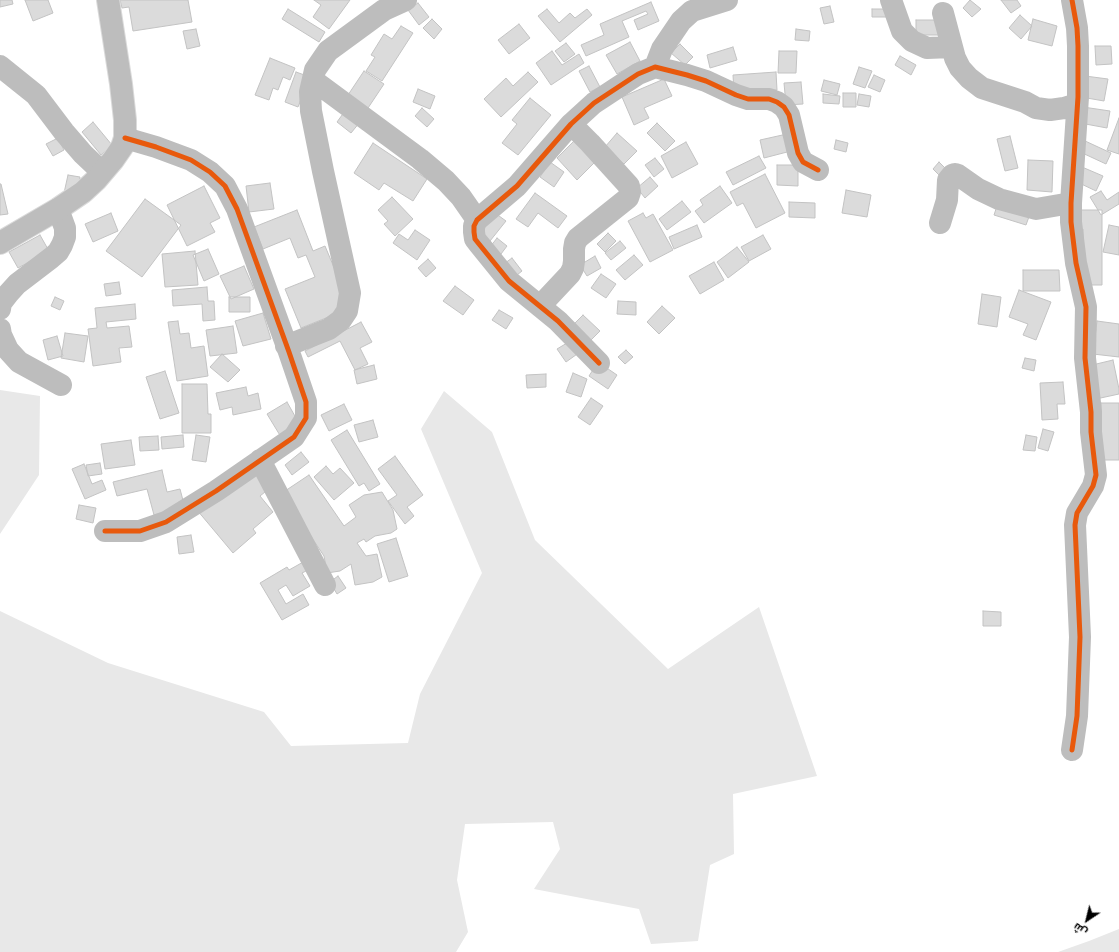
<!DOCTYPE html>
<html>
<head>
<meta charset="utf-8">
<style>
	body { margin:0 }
	#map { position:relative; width:1119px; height:952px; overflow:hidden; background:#fff; font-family:Arial,Cairo,sans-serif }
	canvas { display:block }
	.north { position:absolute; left:1067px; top:900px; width:40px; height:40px; -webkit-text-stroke:3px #fff; paint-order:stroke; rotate:215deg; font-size:11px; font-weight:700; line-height:16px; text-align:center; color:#000 }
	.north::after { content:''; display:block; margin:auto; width:14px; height:18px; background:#000; clip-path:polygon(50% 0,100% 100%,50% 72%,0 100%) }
</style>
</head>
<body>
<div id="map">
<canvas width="1119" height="952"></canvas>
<div class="north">ش</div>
</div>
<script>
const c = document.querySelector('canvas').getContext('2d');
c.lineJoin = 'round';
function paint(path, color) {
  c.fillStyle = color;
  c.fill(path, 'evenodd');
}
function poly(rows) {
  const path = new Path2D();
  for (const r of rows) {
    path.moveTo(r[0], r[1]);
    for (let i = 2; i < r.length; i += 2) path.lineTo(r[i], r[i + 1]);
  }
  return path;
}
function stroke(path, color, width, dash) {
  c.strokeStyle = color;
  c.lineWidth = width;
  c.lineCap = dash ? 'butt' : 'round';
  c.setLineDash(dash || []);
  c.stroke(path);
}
const green = poly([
	[0,390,40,396,39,475,0,534],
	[444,391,492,432,535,540,668,669,759,607,817,776,733,794,734,854,710,865,698,941,651,944,639,909,534,889,560,849,553,822,465,824,457,880,468,932,456,952,0,952,0,611,108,663,264,712,291,746,408,743,420,694,482,573,421,429],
	[1119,929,1119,952,1058,952,1089,941]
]);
const building = poly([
	[0,0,12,0,13,4,0,7,0,0],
	[25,0,48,0,53,13,33,21,25,0],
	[120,0,188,0,192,22,133,31,129,7,122,8,120,0],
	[314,0,350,0,329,29,313,17,321,5,314,0],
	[970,0,981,9,972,17,963,8,970,0],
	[1001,0,1017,0,1021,6,1011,13,1001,0],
	[651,2,659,21,638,30,634,20,648,14,646,11,622,21,629,37,586,56,581,45,604,35,600,24,651,2],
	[418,3,429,17,419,25,408,10,418,3],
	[830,6,834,22,824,24,820,8,830,6],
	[288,9,325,32,319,42,282,19,288,9],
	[547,9,559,23,570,13,575,18,587,9,592,15,560,42,538,16,547,9],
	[872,9,887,9,887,17,872,17,872,9],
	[1020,15,1032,26,1021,39,1009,28,1020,15],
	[432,19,442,29,434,39,423,28,432,19],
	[1033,19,1057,26,1052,46,1028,40,1033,19],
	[916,20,940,20,940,35,916,35,916,20],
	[519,24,530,38,509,54,498,40,519,24],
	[401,26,413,33,382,81,366,71,375,57,371,55,384,34,392,39,401,26],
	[196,29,200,46,187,49,183,31,196,29],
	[796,29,810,31,809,41,795,40,796,29],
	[630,42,640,61,617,74,606,55,630,42],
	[566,43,575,54,564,62,555,51,566,43],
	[680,44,693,57,685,65,671,53,680,44],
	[1095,46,1111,46,1112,64,1096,65,1095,46],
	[733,47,737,60,710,68,707,55,733,47],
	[552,51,562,65,579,54,584,63,551,85,536,63,552,51],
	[779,51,797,51,796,73,778,73,779,51],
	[900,56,916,65,911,75,895,65,900,56],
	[270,58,295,68,290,80,283,77,278,90,273,88,269,100,255,95,270,58],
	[589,66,600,87,590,92,579,71,589,66],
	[859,67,872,71,865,88,853,84,859,67],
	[364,71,384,84,364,114,344,101,364,71],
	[296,72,310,77,298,107,285,102,296,72],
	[528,72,538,82,501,117,484,99,506,78,513,86,528,72],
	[776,72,777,90,734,92,733,75,776,72],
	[874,75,885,80,880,92,868,87,874,75],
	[1085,76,1108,79,1104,101,1081,97,1085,76],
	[664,79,672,96,644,108,649,118,634,125,622,97,664,79],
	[824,80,840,84,837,95,821,91,824,80],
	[801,82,803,104,786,105,784,83,801,82],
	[418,89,435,96,430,109,413,102,418,89],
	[843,93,856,93,856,107,843,107,843,93],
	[823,94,840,96,839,104,823,103,823,94],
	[859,94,871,96,869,107,857,105,859,94],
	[530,98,551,115,518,155,502,143,517,124,512,120,530,98],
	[1083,107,1110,111,1107,128,1080,123,1083,107],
	[422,108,434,119,427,127,415,116,422,108],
	[345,111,360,122,351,133,337,122,345,111],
	[1119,118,1119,154,1107,150,1119,118],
	[93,122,112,145,101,155,82,132,93,122],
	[657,123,675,141,665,151,647,133,657,123],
	[617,133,637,151,624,164,605,147,617,133],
	[787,134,791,151,764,158,760,140,787,134],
	[1010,136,1018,168,1005,171,997,139,1010,136],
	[58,138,64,150,53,156,46,144,58,138],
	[836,140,848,143,846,152,834,149,836,140],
	[1083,140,1111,153,1106,164,1078,151,1083,140],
	[574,141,595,162,577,180,557,158,574,141],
	[686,142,698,164,672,178,661,156,686,142],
	[373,143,427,179,413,201,384,183,379,190,354,173,373,143],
	[759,156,766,168,733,185,726,172,759,156],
	[655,158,664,169,654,177,645,165,655,158],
	[1028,160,1053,161,1052,192,1027,190,1028,160],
	[550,162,564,172,554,187,540,177,550,162],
	[939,162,949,172,942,178,933,169,939,162],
	[777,165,798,165,798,186,777,185,777,165],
	[1082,167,1103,176,1096,191,1075,181,1082,167],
	[765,174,785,213,756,228,743,203,737,206,730,192,765,174],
	[68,175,80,177,76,195,64,193,68,175],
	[650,177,658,186,645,198,637,188,650,177],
	[270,183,274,209,249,212,246,186,270,183],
	[0,184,1,184,8,214,0,215,0,184],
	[204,186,220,218,210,223,215,232,187,246,167,205,204,186],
	[720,186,732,203,704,223,695,211,703,205,700,200,720,186],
	[846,190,871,195,867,217,842,213,846,190],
	[1101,191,1107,200,1119,192,1119,204,1101,215,1090,197,1101,191],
	[535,193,567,216,558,228,538,213,528,227,516,219,535,193],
	[392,197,413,219,395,236,384,224,388,221,378,210,392,197],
	[145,199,181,225,142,277,106,251,145,199],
	[682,201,691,212,667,230,659,219,682,201],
	[789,202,815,203,815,218,789,217,789,202],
	[998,203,1030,214,1026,225,994,215,998,203],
	[297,210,313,251,325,246,351,308,301,328,285,289,315,277,306,255,298,258,290,238,263,249,254,227,297,210],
	[1077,210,1102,210,1102,285,1084,285,1083,229,1077,229,1077,210],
	[111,213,118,231,93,242,85,224,111,213],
	[495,213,506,221,490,241,479,234,495,213],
	[643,213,646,218,653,214,673,250,650,262,628,221,643,213],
	[697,225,702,237,674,249,669,237,697,225],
	[1109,225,1119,227,1119,255,1103,252,1109,225],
	[415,230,430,240,417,260,393,243,399,234,408,240,415,230],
	[608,233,616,241,605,252,597,244,608,233],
	[40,235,49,251,18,268,9,252,40,235],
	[763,235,771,249,749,261,741,247,763,235],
	[497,238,507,246,498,258,487,251,497,238],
	[620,241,626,248,611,260,605,253,620,241],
	[737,247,749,262,728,278,717,262,737,247],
	[208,249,219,274,204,281,193,255,208,249],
	[195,251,198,285,165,287,162,254,195,251],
	[634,255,643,265,625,280,616,270,634,255],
	[595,256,601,268,587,276,580,265,595,256],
	[512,258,522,271,512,279,501,266,512,258],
	[428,259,436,268,426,277,418,268,428,259],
	[714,262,724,280,700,294,689,276,714,262],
	[244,266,254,289,231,299,220,276,244,266],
	[1023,270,1059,270,1060,291,1023,291,1023,270],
	[601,274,616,284,606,298,591,288,601,274],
	[119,282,121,294,106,296,104,284,119,282],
	[455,286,474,300,463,315,443,301,455,286],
	[207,287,208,301,214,301,215,320,203,321,202,304,173,306,172,290,207,287],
	[1019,290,1051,302,1036,340,1023,335,1028,324,1009,317,1019,290],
	[982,294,1001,297,997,327,978,324,982,294],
	[55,297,64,301,60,310,51,306,55,297],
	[229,297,250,297,250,312,229,312,229,297],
	[618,301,636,302,636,315,617,314,618,301],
	[135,304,136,319,106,322,107,328,129,326,132,347,119,348,121,362,93,366,88,329,97,328,95,308,135,304],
	[662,306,675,318,659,334,647,322,662,306],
	[499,310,513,318,506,329,492,320,499,310],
	[263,313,271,339,243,346,235,321,263,313],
	[583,315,600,331,586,345,569,329,583,315],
	[178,321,180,334,189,333,191,348,204,346,208,376,177,381,168,322,178,321],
	[1097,321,1119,324,1119,357,1093,354,1097,321],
	[361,322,372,342,360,348,368,364,355,370,340,341,308,357,305,351,361,322],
	[233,326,237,353,210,356,206,330,233,326],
	[65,333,88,336,84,362,61,358,65,333],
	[57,336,63,356,48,360,43,340,57,336],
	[572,340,580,352,566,362,557,349,572,340],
	[626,350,633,357,625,364,618,357,626,350],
	[222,354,240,370,228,382,210,367,222,354],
	[1025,358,1036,360,1034,371,1022,368,1025,358],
	[1113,360,1119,389,1119,394,1096,399,1088,366,1113,360],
	[598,362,617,375,608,389,589,376,598,362],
	[374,365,377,379,357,384,354,370,374,365],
	[165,371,179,413,160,419,146,377,165,371],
	[573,373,587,379,581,397,566,392,573,373],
	[546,374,546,387,527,388,526,375,546,374],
	[1063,382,1065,404,1057,404,1058,419,1042,420,1040,383,1063,382],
	[182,384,207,384,208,414,211,414,211,433,182,433,182,384],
	[246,387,248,396,258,393,261,409,233,415,232,407,220,410,216,393,246,387],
	[591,398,603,406,590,425,578,417,591,398],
	[287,402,300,425,281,437,267,414,287,402],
	[1101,403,1119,403,1119,460,1099,460,1101,403],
	[344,404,352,420,329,431,321,415,344,404],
	[373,420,378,437,359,442,354,425,373,420],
	[1043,429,1054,432,1048,451,1038,448,1043,429],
	[347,430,380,484,369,491,364,483,359,486,331,440,347,430],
	[183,435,184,447,162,449,161,437,183,435],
	[196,435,210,437,206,462,192,460,196,435],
	[1026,435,1037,437,1035,451,1023,450,1026,435],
	[158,436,159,450,140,451,139,437,158,436],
	[131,440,135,465,105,469,101,444,131,440],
	[301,452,309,462,292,475,285,465,301,452],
	[395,456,423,495,407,507,414,516,405,524,388,501,397,495,378,469,395,456],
	[100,463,102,474,88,476,86,465,100,463],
	[84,464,92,484,102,480,106,490,85,499,72,469,84,464],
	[250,465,270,488,260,496,273,512,253,529,256,533,233,553,197,510,250,465],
	[326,466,333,474,340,468,354,483,334,500,314,477,326,466],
	[162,470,167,492,180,489,185,508,154,515,147,489,117,496,113,482,162,470],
	[309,475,344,526,356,517,349,505,364,495,382,492,393,510,397,529,391,533,375,536,366,542,364,539,357,543,366,556,377,554,382,577,373,582,355,585,351,564,340,571,327,573,324,556,282,493,309,475],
	[79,505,96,508,93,523,76,519,79,505],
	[191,535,194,552,179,554,177,537,191,535],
	[396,538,408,576,389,582,377,544,396,538],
	[305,561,310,569,302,573,310,586,293,596,286,585,278,590,286,604,303,594,309,605,282,620,260,583,287,567,289,570,305,561],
	[338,576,346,588,337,594,330,582,338,576],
	[983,611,1001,612,1001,626,983,626,983,611]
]);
const minor = poly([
	[891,0,902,31,912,41,927,48,952,47],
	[1072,0,1077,28,1078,46,1078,97,1071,203,1071,222,1076,263,1086,307,1085,358,1091,412,1091,432,1096,475,1093,486,1077,513,1075,525,1080,637,1077,716,1072,750],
	[943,13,955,58,960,68,969,78,982,88,1025,102,1036,108,1050,110,1064,108,1077,104],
	[0,66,36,95,64,132,83,154,102,172],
	[655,67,662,49,681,21,692,11,727,0],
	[313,80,420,159,446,181,461,197,477,220],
	[940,223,947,200,948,180,952,175,955,174,958,175,978,189,999,199,1036,209,1071,203],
	[540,306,570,274,573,268,574,261,574,249,575,243,578,238,628,198,630,192,629,186,590,143,571,124],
	[0,309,1,303,8,294,17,284,51,258,58,252,62,245,65,237,65,228,58,209],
	[0,329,1,335,8,350,19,362,61,385],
	[286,346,329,329,341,320,347,311,350,293,323,171,311,111,310,92,315,70,328,51,384,10,406,0],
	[599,363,558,321,509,281,479,244,475,239,474,232,474,226,477,220,517,186,571,124,594,103,638,74,655,67,687,75,706,81,736,95,748,99,769,99,777,102,784,107,789,115,798,153,803,162,818,170],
	[260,460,325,585],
	[105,531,140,531,166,522,216,491,294,437,306,418,306,402,289,352,237,209,225,186,210,172,191,160,156,147,125,138]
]);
const major = poly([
	[0,243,58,209,83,192,96,180,113,160,122,147,125,138,125,120,121,84,108,0]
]);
const cycleway = poly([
	[1072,0,1077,28,1078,46,1078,97,1071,203,1071,222,1076,263,1086,307,1085,358,1091,412,1091,432,1096,475,1093,486,1077,513,1075,525,1080,637,1077,716,1072,750],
	[599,363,558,321,509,281,479,244,475,239,474,232,474,226,477,220,517,186,571,124,594,103,638,74,655,67,687,75,706,81,736,95,748,99,769,99,777,102,784,107,789,115,798,153,803,162,818,170],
	[105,531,140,531,166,522,216,491,294,437,306,418,306,402,289,352,237,209,225,186,210,172,191,160,156,147,125,138]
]);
paint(green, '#e8e8e8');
paint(building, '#dbdbdb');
stroke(building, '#c3c3c3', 1);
stroke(major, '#dbdbdb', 24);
stroke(minor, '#bdbdbd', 22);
stroke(major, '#bdbdbd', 22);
stroke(cycleway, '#e8590c', 5);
</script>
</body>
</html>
